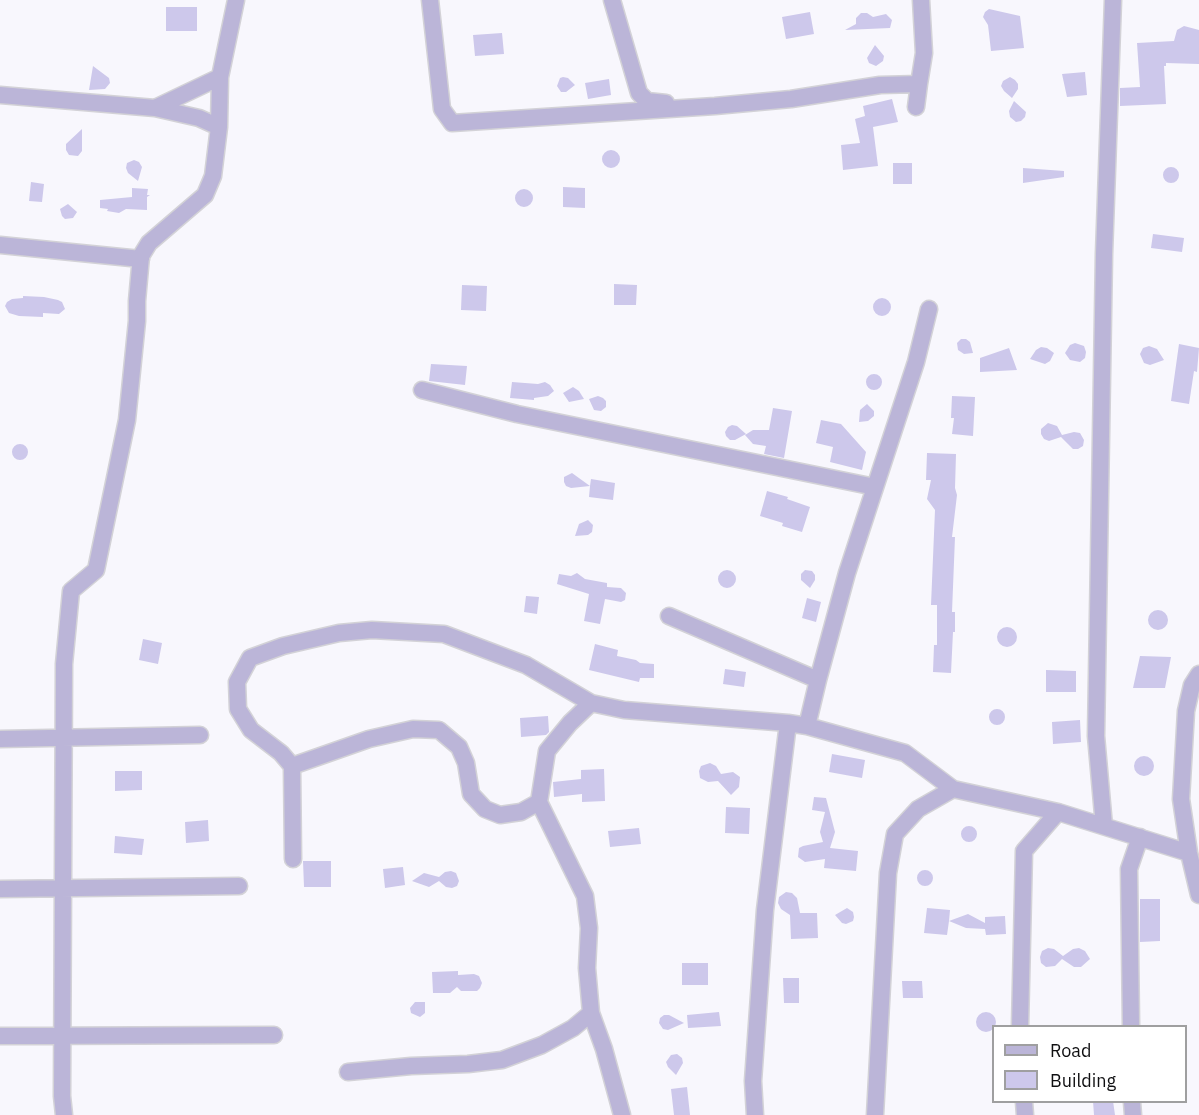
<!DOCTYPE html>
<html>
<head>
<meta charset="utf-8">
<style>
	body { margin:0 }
	#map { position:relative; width:1199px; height:1115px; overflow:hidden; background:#f8f7fd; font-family:"IBM Plex Sans",sans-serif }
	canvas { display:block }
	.legend { position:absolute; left:992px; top:1025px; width:195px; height:78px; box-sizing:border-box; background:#fff; border:2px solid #9f9fa0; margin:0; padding:8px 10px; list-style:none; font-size:18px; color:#101012 }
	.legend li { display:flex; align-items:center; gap:12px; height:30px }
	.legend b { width:30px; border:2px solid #9f9fa0 }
</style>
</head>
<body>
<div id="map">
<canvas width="1199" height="1115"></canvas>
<ul class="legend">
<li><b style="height:8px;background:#bbb5d8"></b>Road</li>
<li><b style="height:16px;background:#cdc8eb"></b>Building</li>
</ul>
</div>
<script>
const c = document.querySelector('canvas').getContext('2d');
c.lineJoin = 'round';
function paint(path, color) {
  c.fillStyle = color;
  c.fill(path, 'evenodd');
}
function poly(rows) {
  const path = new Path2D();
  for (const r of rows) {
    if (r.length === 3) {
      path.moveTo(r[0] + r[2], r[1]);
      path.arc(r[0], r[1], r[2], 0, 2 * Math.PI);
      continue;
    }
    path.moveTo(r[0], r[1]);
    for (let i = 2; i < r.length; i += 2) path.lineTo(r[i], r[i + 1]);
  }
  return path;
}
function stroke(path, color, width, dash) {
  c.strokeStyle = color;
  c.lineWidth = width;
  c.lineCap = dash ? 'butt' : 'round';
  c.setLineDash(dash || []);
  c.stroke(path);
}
const building = poly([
	[166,7,197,7,197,31,166,31],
	[989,9,1020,16,1024,48,991,51,988,25,983,17,985,12],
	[810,12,814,34,786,39,782,17],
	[861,13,867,13,873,17,886,14,892,20,890,28,845,30,856,24,856,18],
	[1184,26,1199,30,1199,64,1166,63,1166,66,1164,66,1166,104,1120,106,1120,88,1140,87,1137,43,1174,41,1177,30],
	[502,33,504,54,475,56,473,35],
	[875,45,884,56,883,61,876,66,869,63,867,58],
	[93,66,109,78,110,83,105,89,89,90],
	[1085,72,1087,95,1067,97,1062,74],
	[563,77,568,78,575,85,566,92,561,92,557,86,560,78],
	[1010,77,1015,80,1018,84,1018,89,1012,98,1004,91,1001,86,1003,81],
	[609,79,611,95,588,99,585,83],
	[892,99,898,122,873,127,878,166,843,170,841,145,860,143,855,119,865,116,863,106],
	[1014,101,1026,112,1025,117,1021,121,1016,122,1010,117,1009,111],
	[82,129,82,151,78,156,69,155,66,150,66,144],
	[611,159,9],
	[134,160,139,162,142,167,138,181,128,173,126,168,127,163],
	[893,163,912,163,912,184,893,184],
	[1171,175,8],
	[1023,168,1064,171,1064,177,1023,183],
	[31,182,44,184,42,202,29,201],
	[563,187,585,188,585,208,563,207],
	[132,188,148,189,147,195,150,195,147,197,147,210,126,209,119,213,107,211,108,209,100,208,100,200,132,197],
	[524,198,9],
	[68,204,77,212,73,218,65,219,62,216,60,209],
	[1153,234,1184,238,1182,252,1151,248],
	[614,284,637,285,636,305,614,305],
	[462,285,487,286,486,311,461,310],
	[23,296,44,297,58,300,62,302,65,309,59,314,43,313,43,317,19,316,9,313,5,306,7,302,12,299,23,298],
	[882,307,9],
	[961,339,966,339,970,342,973,353,964,354,958,350,957,343],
	[1075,343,1084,346,1086,352,1085,358,1080,362,1070,360,1065,353,1070,345],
	[1179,344,1199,348,1197,372,1194,371,1189,404,1171,401],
	[1149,346,1157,349,1164,360,1150,365,1144,363,1140,354,1143,348],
	[1041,347,1047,348,1054,353,1050,361,1045,364,1030,359,1036,350],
	[1009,348,1017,370,980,372,980,358],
	[431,364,467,366,465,385,429,381],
	[874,382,8],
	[512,382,538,384,545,382,550,385,554,391,548,396,534,398,534,400,510,398],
	[573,387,579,391,584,399,569,402,563,393],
	[598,396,603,398,606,401,606,407,601,411,594,410,589,399],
	[952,396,975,397,973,436,952,434,954,418,951,418],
	[867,404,874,411,874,416,868,421,859,422,860,410],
	[773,408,792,411,784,458,764,454,766,446,753,444,745,435,753,430,769,430],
	[821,420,841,424,866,452,862,470,830,462,833,447,816,443],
	[1048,423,1057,426,1062,435,1074,432,1080,433,1084,440,1083,446,1078,449,1073,449,1061,437,1049,441,1044,439,1041,434,1041,429],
	[732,425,737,426,746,434,735,440,730,440,726,436,725,432,728,427],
	[20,452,8],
	[927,453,956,454,955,488,957,495,952,537,955,537,952,612,955,612,955,632,953,632,951,673,933,672,934,645,937,645,937,605,931,605,935,510,927,499,931,480,926,480],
	[572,473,590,486,591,479,615,483,613,500,589,497,590,486,571,488,566,486,564,482,564,477],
	[767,491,788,497,787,499,810,507,802,532,782,526,783,523,760,516],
	[588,520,593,525,592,532,588,535,575,536,579,524],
	[727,579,9],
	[805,570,812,571,815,575,815,580,810,588,801,580,801,574],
	[577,573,585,579,607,583,607,587,621,588,626,593,625,600,621,602,605,599,600,624,584,621,589,594,557,584,559,574,571,576],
	[526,596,539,597,537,614,524,612],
	[807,598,821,602,816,622,802,618],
	[1158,620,10],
	[1007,637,10],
	[143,639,162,643,158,664,139,660],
	[595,644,618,650,617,656,636,660,640,663,654,664,654,678,640,678,639,682,589,670],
	[1140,656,1171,657,1165,688,1133,688],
	[725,669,746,672,744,687,723,684],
	[1046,670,1076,671,1076,692,1046,692],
	[997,717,8],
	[548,716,549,732,546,735,521,737,520,718],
	[1080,720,1081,742,1053,744,1052,722],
	[832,754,865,760,862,778,829,772],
	[1144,766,10],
	[710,763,716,766,721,774,733,772,740,777,739,787,731,795,718,781,708,782,700,778,699,771,701,766],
	[604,769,605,801,582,802,582,794,554,797,553,782,581,779,581,770],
	[115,771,142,771,142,790,115,791],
	[814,797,826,798,835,832,830,848,858,851,856,871,824,868,825,859,805,862,798,857,799,848,803,846,823,842,820,832,825,812,812,810],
	[726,807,750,808,749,834,725,833],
	[208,820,209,841,186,843,185,822],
	[969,834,8],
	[639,828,641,844,610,847,608,831],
	[115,836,144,839,142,855,114,853],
	[303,861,331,861,331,887,304,887],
	[403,867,405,885,385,888,383,869],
	[925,878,8],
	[451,871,456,873,459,881,457,886,452,888,446,887,439,881,429,887,412,881,424,873,439,877,445,872],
	[786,892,792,893,797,898,800,913,817,913,818,938,791,939,790,915,781,909,778,903,779,897],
	[1140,899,1160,899,1160,941,1140,942],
	[847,908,853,912,854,917,853,921,846,924,842,923,835,915],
	[927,908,950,910,949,921,968,914,985,923,985,917,1005,916,1006,934,986,935,985,929,966,928,949,921,947,935,924,933],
	[1048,948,1054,949,1063,956,1073,949,1079,948,1085,951,1090,959,1081,967,1074,967,1062,959,1055,966,1046,967,1041,963,1040,957,1042,951],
	[682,963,708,963,708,985,682,985],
	[458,971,458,975,474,974,479,976,482,983,480,988,477,991,461,991,457,987,450,993,433,993,432,972],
	[783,978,799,978,799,1003,784,1003],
	[902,981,922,981,923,998,903,998],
	[415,1002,425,1002,425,1013,420,1017,411,1013,410,1008],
	[719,1012,721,1026,688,1028,687,1015],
	[986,1022,10],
	[664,1015,669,1015,684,1023,668,1030,663,1029,659,1023,660,1018],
	[677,1054,682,1058,683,1063,676,1075,668,1067,666,1062,671,1055],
	[687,1087,690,1115,674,1115,671,1089],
	[1093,1101,1113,1101,1115,1115,1094,1115]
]);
const minor = poly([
	[430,0,442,109,452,123,715,106,791,99,880,85,919,84,924,53,921,0],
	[612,0,639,93,647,101,666,103],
	[0,95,155,108,199,118,219,127],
	[916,107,919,84],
	[155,108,220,77],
	[0,245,141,259],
	[422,390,517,414,875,487],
	[669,616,818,680],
	[1199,674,1192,685,1186,711,1181,799,1189,853,1199,895],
	[591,703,570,723,547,751,539,802,585,896,589,928,587,968,591,1013,604,1049,622,1115],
	[807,726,818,680,847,573,916,362,929,309],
	[0,739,200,735],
	[292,766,369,739,413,729,439,730,459,747,466,763,471,794,485,809,500,815,521,812,539,802],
	[1104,826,1096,736,1104,254,1113,0],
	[293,859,292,766,281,753,251,730,238,709,237,682,250,658,283,646,339,633,372,630,444,634,526,665,591,703,624,710,788,723,807,726,905,753,953,789,1058,812,1189,853],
	[0,889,239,886],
	[1020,1026,1024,851,1058,812],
	[1131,1026,1129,869,1140,837],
	[0,1036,274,1035],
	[348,1072,411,1066,468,1064,502,1060,542,1045,573,1028,591,1013],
	[1024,1102,1025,1115],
	[1132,1102,1133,1115],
	[64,1115,62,1096,64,664,71,591,96,570,127,420,137,321,137,301,141,256,149,243,205,195,213,176,219,127,220,77,236,0],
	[755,1115,753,1081,765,910,788,723],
	[875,1115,888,873,895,834,918,809,953,789]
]);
paint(building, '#cdc8eb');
stroke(minor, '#d3d2d7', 19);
stroke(minor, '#bbb5d8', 16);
</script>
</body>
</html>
